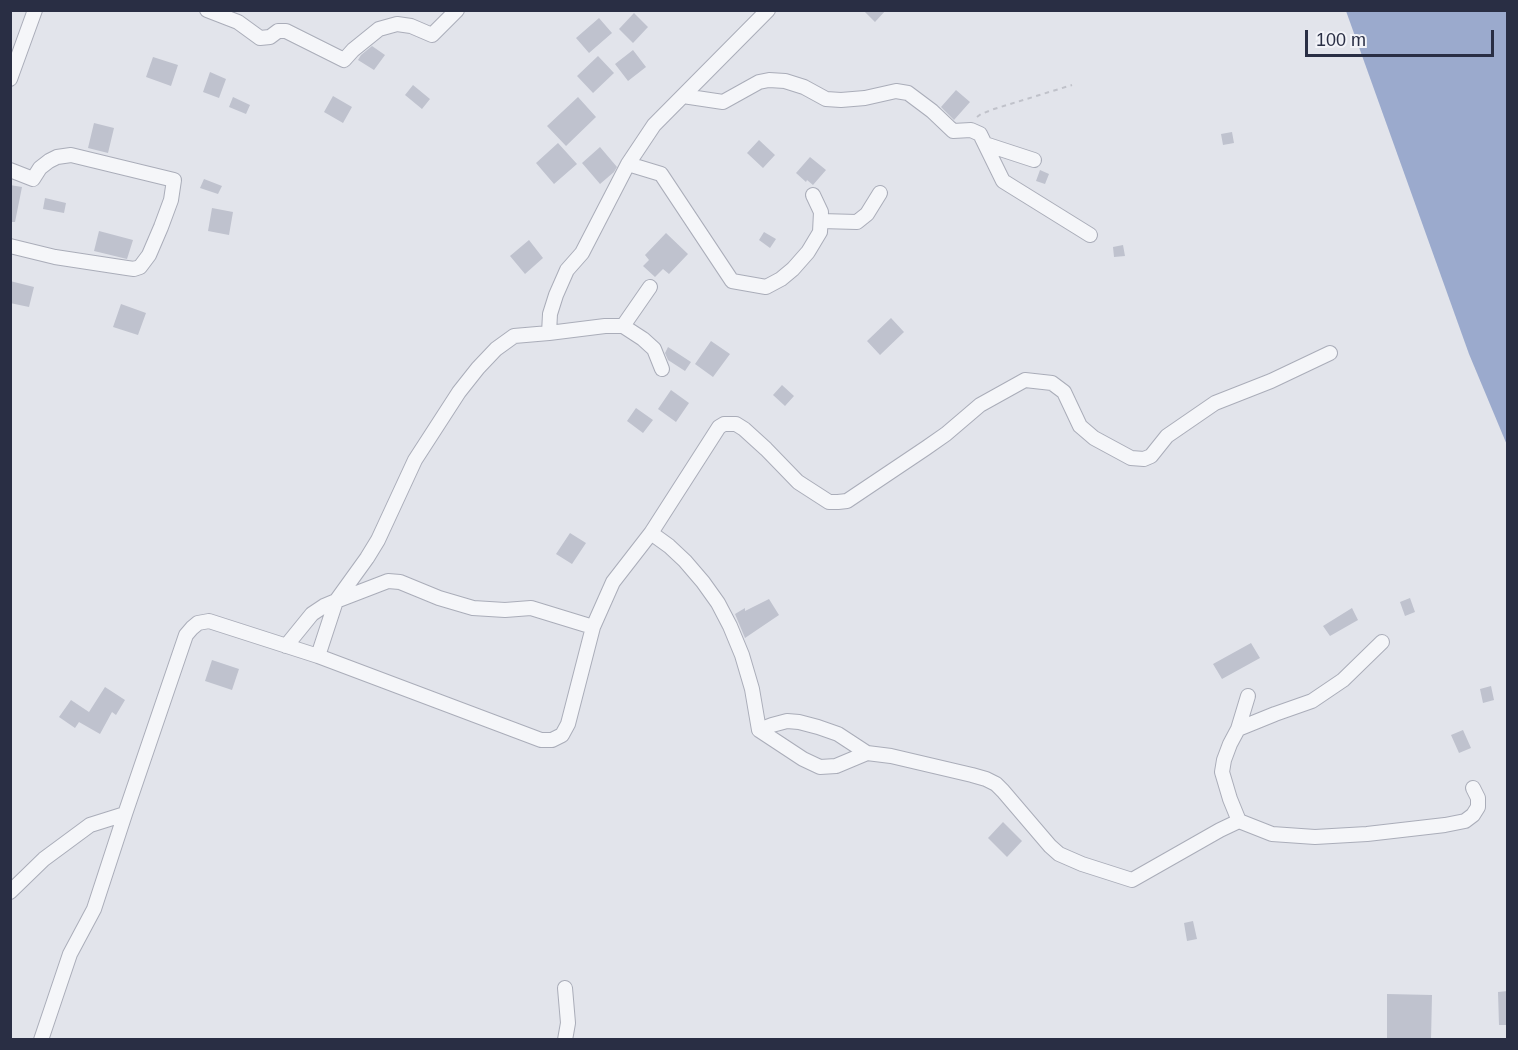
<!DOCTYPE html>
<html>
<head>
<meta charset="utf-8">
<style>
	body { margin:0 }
	#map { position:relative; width:1518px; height:1050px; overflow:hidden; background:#e2e4eb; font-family:Helvetica,sans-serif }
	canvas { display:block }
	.frame { position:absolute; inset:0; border:12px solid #292e44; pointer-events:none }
	.scale { position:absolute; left:1305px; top:30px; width:189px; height:27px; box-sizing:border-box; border:3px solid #292e44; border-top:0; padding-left:8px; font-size:18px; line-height:21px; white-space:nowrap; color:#292e44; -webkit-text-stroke:4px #f2f3f8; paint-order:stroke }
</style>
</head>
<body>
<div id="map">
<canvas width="1518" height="1050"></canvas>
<div class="frame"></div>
<div class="scale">100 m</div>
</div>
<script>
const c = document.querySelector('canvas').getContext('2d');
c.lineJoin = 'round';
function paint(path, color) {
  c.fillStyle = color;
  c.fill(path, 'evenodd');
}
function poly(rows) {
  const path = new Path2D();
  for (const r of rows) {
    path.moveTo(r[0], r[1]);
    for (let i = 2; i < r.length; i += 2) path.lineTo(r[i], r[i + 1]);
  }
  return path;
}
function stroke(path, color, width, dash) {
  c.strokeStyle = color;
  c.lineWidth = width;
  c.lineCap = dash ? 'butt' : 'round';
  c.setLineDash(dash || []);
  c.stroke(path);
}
const water = poly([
	[1346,11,1507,11,1507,445,1469,354]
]);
const building = poly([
	[863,10,886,10,875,22],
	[634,13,648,27,633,43,619,29],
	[599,18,612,33,589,53,576,38],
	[372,46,385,55,374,70,358,60,361,55],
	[633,50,646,67,628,81,615,64],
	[598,56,614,73,593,93,577,76],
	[153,57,178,65,171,86,146,77],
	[210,72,226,79,219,98,203,92],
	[413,85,430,99,422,109,405,95],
	[956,90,970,102,954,120,941,107],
	[333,96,352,107,343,123,324,112],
	[233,97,250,105,246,114,229,107],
	[578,97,596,117,566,146,547,126],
	[94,123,114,128,108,153,88,148],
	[1232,132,1234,143,1223,145,1221,134],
	[759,140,775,155,763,168,747,153],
	[558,143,577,164,554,184,536,163],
	[600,147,617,167,614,172,600,184,582,163],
	[810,157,826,170,813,185,807,180,806,182,796,173],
	[1040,170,1049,174,1045,184,1036,181],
	[204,179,222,186,218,194,200,188],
	[10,185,22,187,15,222,10,222],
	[45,198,66,203,64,213,43,209],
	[212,208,233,212,229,235,208,231],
	[99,231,133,240,127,259,94,251],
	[764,232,776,239,770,248,759,240],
	[666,233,688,254,669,274,663,269,655,277,643,266,649,260,645,255],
	[529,240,543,258,525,274,510,256],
	[1123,245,1125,256,1114,257,1113,247],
	[10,281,34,287,29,307,10,303],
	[121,304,146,313,138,335,113,327],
	[891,318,904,332,880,355,867,341],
	[711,341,730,354,713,377,695,364],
	[668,347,691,362,685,371,668,360,665,353],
	[782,385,794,396,785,406,773,395],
	[671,390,689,403,676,422,658,409],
	[636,408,653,420,643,433,627,421],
	[570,533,586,543,572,564,556,554],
	[1410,598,1415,612,1405,616,1400,602],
	[769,599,779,615,745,638,735,614,745,608,745,611],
	[1352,608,1358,620,1330,636,1323,626],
	[1251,643,1260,658,1222,679,1213,664],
	[212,660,239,669,232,690,205,681],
	[1491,686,1494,700,1483,703,1480,689],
	[105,687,125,700,116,715,112,712,100,734,79,722,75,728,59,717,71,700,89,712],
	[1463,730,1471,748,1459,753,1451,735],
	[1003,822,1022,841,1007,857,988,838],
	[1193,921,1197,939,1187,941,1184,923],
	[1508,991,1508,1025,1499,1025,1498,992],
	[1387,994,1432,995,1431,1040,1387,1040]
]);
const path = poly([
	[977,117,981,114,994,109,1072,85]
]);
const minor = poly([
	[207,10,238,22,260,38,270,37,278,31,286,31,344,60,353,50,379,29,397,24,411,26,432,35,457,10],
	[10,79,35,10],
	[683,96,723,102,759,82,769,80,785,81,804,87,826,99,841,100,865,98,896,91,908,93,932,111,953,131,971,130,980,134,1003,181,1090,235],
	[985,144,1034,160],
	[628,164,661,174,732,281,766,287,781,279,793,269,808,252,820,232,821,212,813,195],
	[10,170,33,179,40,168,49,161,57,157,71,155,174,180,171,200,161,227,149,255,140,267,134,269,127,268,55,257,10,246],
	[821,221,857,222,867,214,880,193],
	[623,326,643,339,654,349,662,369],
	[549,333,550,314,556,295,567,270,582,253,628,164,654,125,768,10],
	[651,533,719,427,724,424,736,424,744,429,766,449,798,482,829,502,838,502,847,501,926,448,946,434,980,405,1025,380,1052,383,1064,392,1080,426,1094,438,1131,458,1144,459,1151,456,1167,436,1215,403,1271,381,1330,353],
	[286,646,312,614,324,606,336,601,367,558,378,540,415,460,459,392,478,368,496,349,514,336,549,333,605,326,623,326,650,287],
	[318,656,541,740,552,740,562,735,568,724,593,627],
	[1238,729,1275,714,1312,701,1343,680,1382,642],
	[759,730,772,725,787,721,799,722,818,727,838,734,867,753],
	[1239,821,1230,799,1222,772,1224,760,1230,744,1238,729,1248,696],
	[10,892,44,859,90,825,125,814,186,635,192,628,198,623,209,621,318,656,336,601,388,581,400,582,439,598,473,608,505,610,531,608,593,627,613,582,651,533,669,546,685,561,703,582,718,603,730,626,742,655,752,689,759,730,803,759,820,767,836,766,867,753,891,756,972,775,986,779,996,784,1003,791,1050,846,1059,854,1082,864,1132,880,1220,830,1239,821,1272,834,1315,837,1367,834,1445,825,1465,821,1473,815,1478,807,1478,798,1473,788],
	[41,1040,70,954,94,909,125,814],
	[565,1040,568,1023,565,988]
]);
paint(water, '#9baacd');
paint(building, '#bfc2ce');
stroke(minor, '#aaadb9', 16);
stroke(path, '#c0c2ca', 2, [4.5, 4.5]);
stroke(minor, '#f5f6f9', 14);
</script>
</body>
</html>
